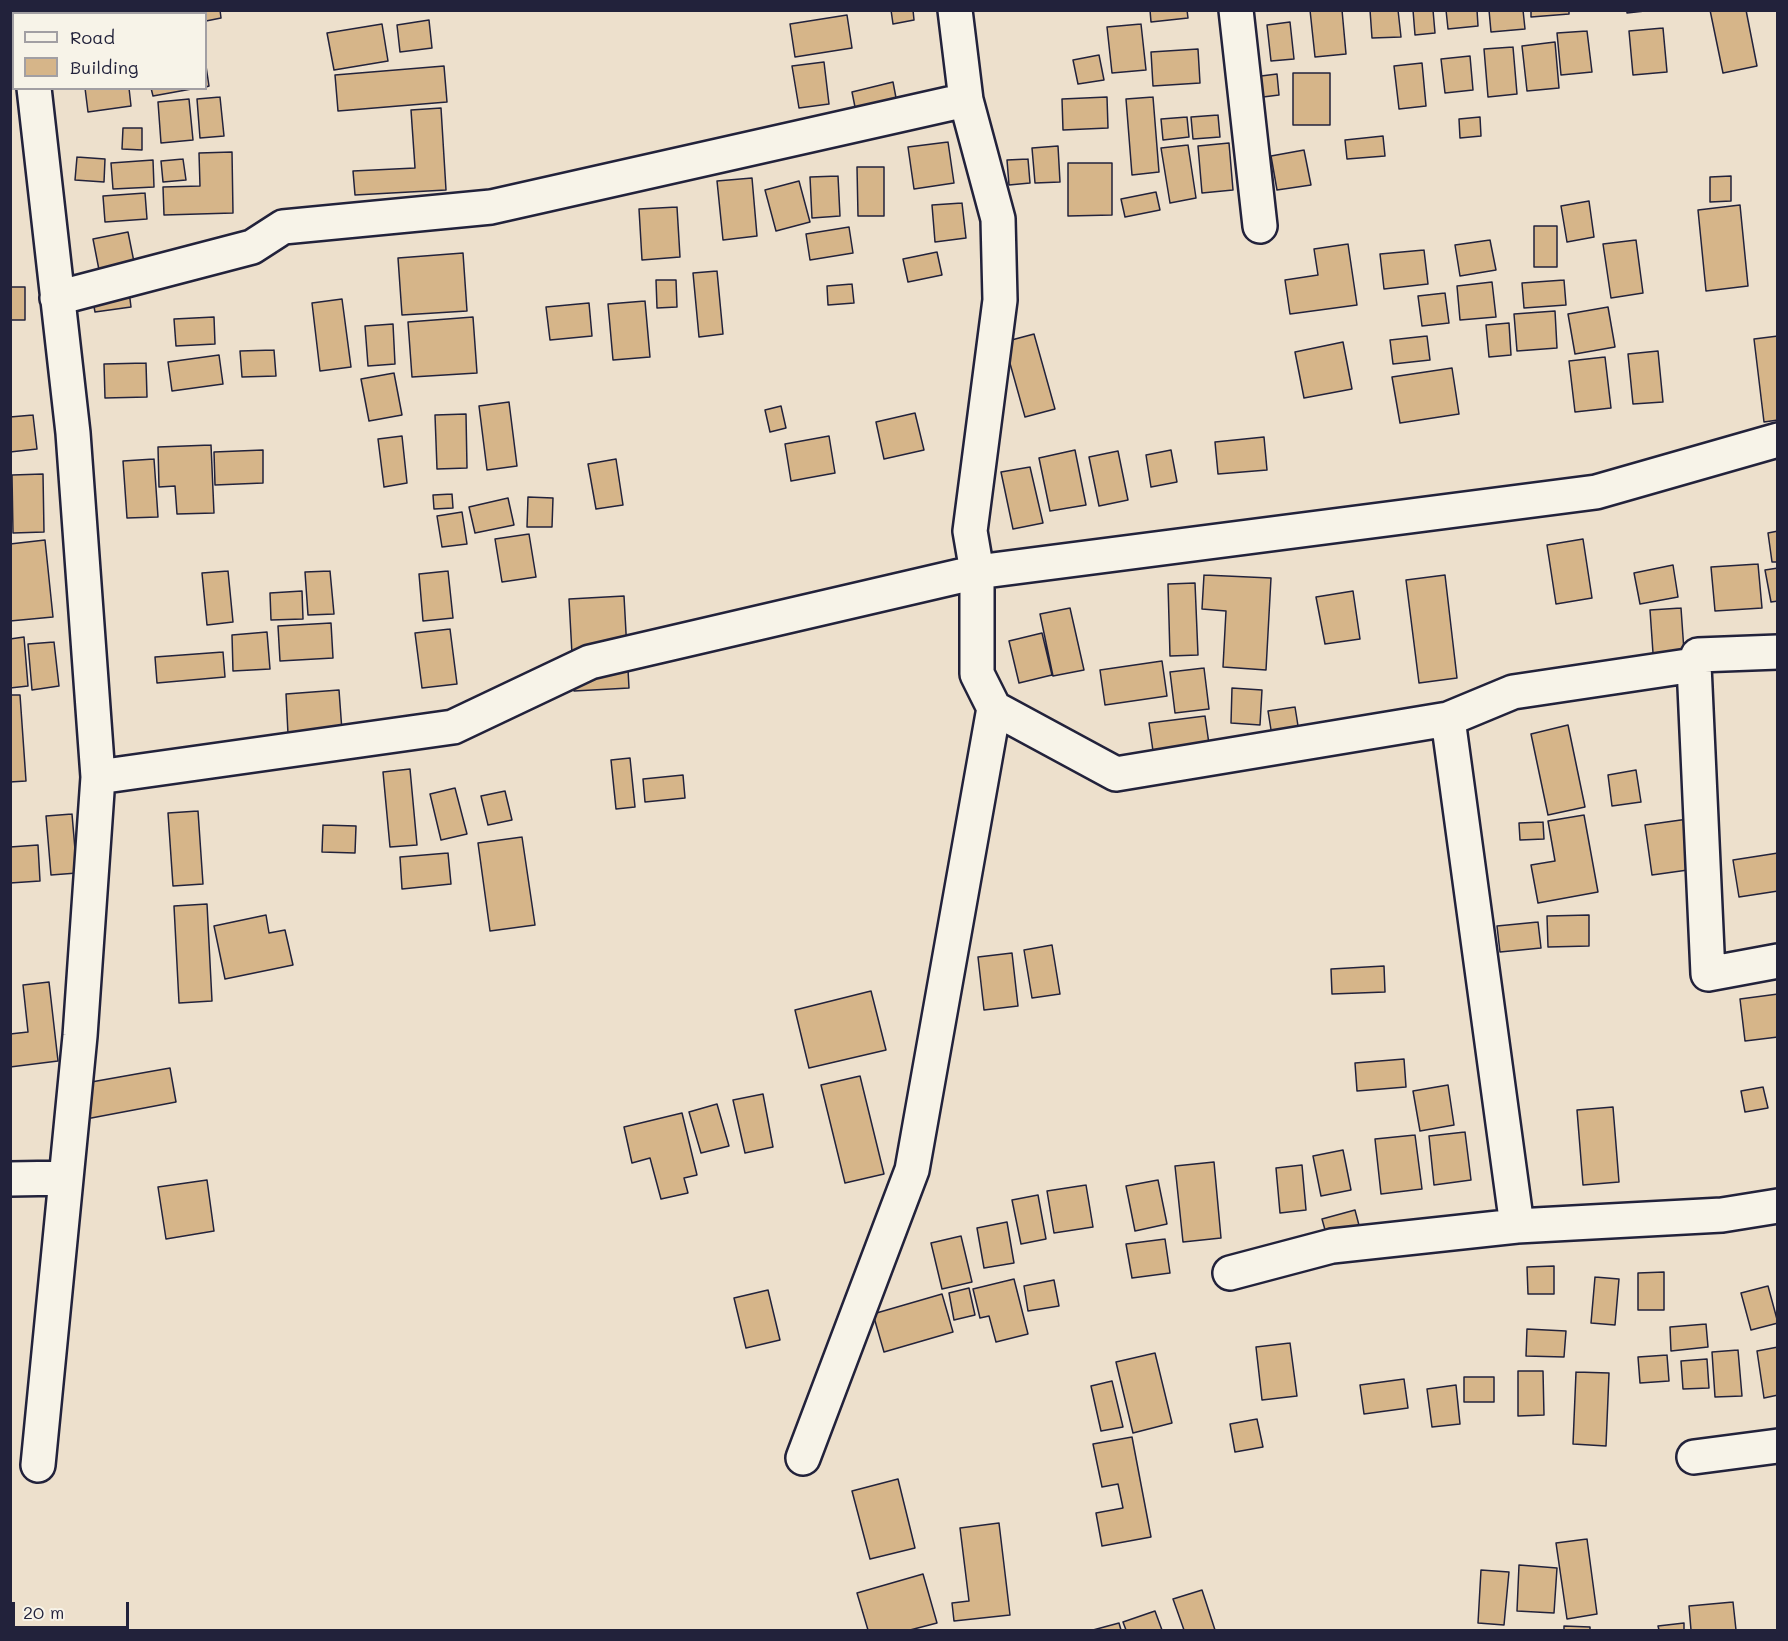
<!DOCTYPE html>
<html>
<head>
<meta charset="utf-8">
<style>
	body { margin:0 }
	#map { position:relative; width:1788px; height:1641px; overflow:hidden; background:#ede0cc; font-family:Mali,sans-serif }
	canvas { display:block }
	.frame { position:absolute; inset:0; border:12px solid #22223b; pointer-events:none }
	.legend { position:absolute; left:12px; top:12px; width:195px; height:78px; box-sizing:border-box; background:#f7f3e8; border:2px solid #a29fa3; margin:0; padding:8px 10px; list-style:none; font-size:18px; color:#22223b }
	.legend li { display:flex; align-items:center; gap:12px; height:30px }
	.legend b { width:30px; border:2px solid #a29fa3 }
	.scale { position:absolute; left:12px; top:1602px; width:117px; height:27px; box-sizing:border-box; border:3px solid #22223b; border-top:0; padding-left:8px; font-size:18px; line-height:21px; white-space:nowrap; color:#22223b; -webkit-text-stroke:4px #f7f3e8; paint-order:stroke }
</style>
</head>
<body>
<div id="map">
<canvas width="1788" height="1641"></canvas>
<div class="frame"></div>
<ul class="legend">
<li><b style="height:8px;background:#f7f3e8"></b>Road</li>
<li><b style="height:16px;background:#d6b589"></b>Building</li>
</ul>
<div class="scale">20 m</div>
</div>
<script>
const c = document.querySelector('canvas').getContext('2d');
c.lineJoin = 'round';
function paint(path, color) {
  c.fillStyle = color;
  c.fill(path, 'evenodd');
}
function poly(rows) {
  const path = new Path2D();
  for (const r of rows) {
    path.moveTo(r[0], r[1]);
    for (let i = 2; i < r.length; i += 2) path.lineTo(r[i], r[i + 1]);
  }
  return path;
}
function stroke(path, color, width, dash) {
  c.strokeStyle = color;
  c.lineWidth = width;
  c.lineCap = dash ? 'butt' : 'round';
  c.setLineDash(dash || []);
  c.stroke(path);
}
const building = poly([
	[55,10,104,10,104,14,55,14,55,10],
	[147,10,220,10,221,18,206,21,206,14,147,14,147,10],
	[891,10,913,10,914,20,893,24,891,10],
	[1150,10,1187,10,1188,18,1151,22,1150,10],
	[1310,10,1342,10,1346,54,1315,57,1310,10],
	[1370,10,1398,10,1401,37,1372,38,1370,10],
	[1413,10,1433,10,1435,33,1415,35,1413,10],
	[1446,10,1477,10,1478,26,1448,29,1446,10],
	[1489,10,1523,10,1525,29,1491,32,1489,10],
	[1531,10,1569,10,1569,14,1531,17,1531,10],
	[1627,10,1654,10,1627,13,1627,10],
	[1710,10,1746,10,1757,66,1723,73,1710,10],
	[847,15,852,48,795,57,790,24,847,15],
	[429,20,432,48,400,52,397,25,429,20],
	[1290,22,1294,59,1271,61,1267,25,1290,22],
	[382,24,388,61,334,70,327,33,382,24],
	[1141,24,1146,70,1112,73,1107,27,1141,24],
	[1663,28,1667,72,1633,75,1629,31,1663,28],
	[1587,31,1592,72,1561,75,1557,33,1587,31],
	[1555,42,1559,88,1527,91,1522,46,1555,42],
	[1513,47,1517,94,1488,97,1484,49,1513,47],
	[1198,49,1200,83,1153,86,1151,52,1198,49],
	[1099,55,1104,80,1078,84,1073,60,1099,55],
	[1470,56,1473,90,1445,93,1441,59,1470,56],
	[824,62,829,104,799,108,792,66,824,62],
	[1422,63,1426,106,1399,109,1394,66,1422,63],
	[206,66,209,86,206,87,206,66],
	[444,66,447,102,338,111,335,75,444,66],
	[1293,73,1330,73,1330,125,1293,125,1293,73],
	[1277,74,1279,95,1255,98,1253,77,1277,74],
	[893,82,897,103,856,112,852,92,893,82],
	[85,88,129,88,131,106,88,112,85,88],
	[151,88,197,88,153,96,151,88],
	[220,97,224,136,200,138,197,99,220,97],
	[1107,97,1108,128,1063,130,1062,99,1107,97],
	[1153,97,1159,172,1132,175,1126,99,1153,97],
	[189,99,193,140,161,143,158,102,189,99],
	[441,108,446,190,355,195,353,171,415,168,411,110,441,108],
	[1218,115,1220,137,1193,139,1191,117,1218,115],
	[1187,117,1189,137,1163,140,1161,119,1187,117],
	[1480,117,1481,136,1460,138,1459,119,1480,117],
	[123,128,142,128,142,150,122,149,123,128],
	[1383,136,1385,156,1347,159,1345,140,1383,136],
	[948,142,954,183,914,189,908,147,948,142],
	[1229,143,1233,190,1202,193,1198,146,1229,143],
	[1188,145,1196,198,1170,203,1161,148,1188,145],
	[1058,146,1060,182,1035,183,1032,148,1058,146],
	[1304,150,1311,185,1277,190,1271,156,1304,150],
	[232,152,233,213,164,215,163,187,200,186,199,153,232,152],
	[77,157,105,159,104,182,75,180,77,157],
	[183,159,186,180,163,182,161,161,183,159],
	[1028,159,1030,183,1009,185,1007,160,1028,159],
	[153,160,154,187,113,189,111,163,153,160],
	[1068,163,1112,163,1112,215,1068,216,1068,163],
	[857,167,884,167,884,216,858,216,857,167],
	[838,176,840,216,812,218,810,177,838,176],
	[1731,176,1731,201,1710,202,1710,177,1731,176],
	[752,178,757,236,723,240,717,181,752,178],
	[799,181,810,222,776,231,765,190,799,181],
	[1156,192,1160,210,1125,217,1121,199,1156,192],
	[145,193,147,219,105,222,103,196,145,193],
	[1589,201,1594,237,1567,242,1561,206,1589,201],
	[962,203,966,238,935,242,932,205,962,203],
	[1740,205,1748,286,1706,291,1698,210,1740,205],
	[677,207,680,257,642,260,639,209,677,207],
	[1534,226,1557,226,1557,267,1534,267,1534,226],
	[849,227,853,253,810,260,806,234,849,227],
	[128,232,135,267,100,275,93,239,128,232],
	[1490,240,1496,270,1460,276,1455,245,1490,240],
	[1636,240,1643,293,1611,298,1603,244,1636,240],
	[1348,244,1357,305,1290,314,1285,280,1318,275,1314,249,1348,244],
	[1424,250,1428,284,1384,289,1380,254,1424,250],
	[937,252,942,275,908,282,903,259,937,252],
	[463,253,467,311,402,315,398,258,463,253],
	[717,271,723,334,699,337,693,273,717,271],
	[656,280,676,280,677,307,657,308,656,280],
	[1564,280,1566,305,1524,308,1522,283,1564,280],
	[1492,282,1496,317,1460,320,1457,286,1492,282],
	[852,284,854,303,828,305,827,286,852,284],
	[10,287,25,287,25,320,10,320,10,287],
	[129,291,131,307,95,312,92,296,129,291],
	[1445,293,1449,323,1422,326,1418,296,1445,293],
	[342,299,351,367,320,371,312,303,342,299],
	[645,301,650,357,613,360,608,304,645,301],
	[589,303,592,336,550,340,546,307,589,303],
	[1608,307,1615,347,1575,354,1568,314,1608,307],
	[1555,311,1557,348,1517,351,1514,314,1555,311],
	[214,317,215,344,176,346,174,319,214,317],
	[473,317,477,373,412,377,408,322,473,317],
	[1509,323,1511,355,1489,357,1486,325,1509,323],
	[393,324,395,364,368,366,365,326,393,324],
	[1034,334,1055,409,1025,417,1004,342,1034,334],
	[1427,336,1430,360,1393,364,1390,340,1427,336],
	[1778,336,1778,420,1764,422,1754,339,1778,336],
	[1343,342,1352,389,1304,398,1295,352,1343,342],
	[274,350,276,376,242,377,240,351,274,350],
	[1658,351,1663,402,1633,404,1628,354,1658,351],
	[219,355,223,384,172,391,168,362,219,355],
	[1605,357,1611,408,1575,412,1569,361,1605,357],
	[146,363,147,397,105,398,104,364,146,363],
	[1452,368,1459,414,1400,423,1392,377,1452,368],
	[394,373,402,415,369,421,361,379,394,373],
	[509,402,517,466,487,470,479,406,509,402],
	[781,406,786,428,770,432,765,410,781,406],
	[915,413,924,450,884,459,876,422,915,413],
	[466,414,467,468,437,469,435,415,466,414],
	[33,415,37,449,10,452,10,417,33,415],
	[402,436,407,483,384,487,378,439,402,436],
	[829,436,835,473,791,481,785,444,829,436],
	[1264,437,1267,470,1218,474,1215,442,1264,437],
	[211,445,214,513,177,514,175,486,159,487,158,447,211,445],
	[263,450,263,483,215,485,214,452,263,450],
	[1075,450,1086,505,1050,511,1039,458,1075,450],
	[1171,450,1177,482,1151,487,1146,455,1171,450],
	[1118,451,1128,500,1099,506,1089,457,1118,451],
	[154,459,158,517,127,518,123,461,154,459],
	[616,459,623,505,596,509,588,464,616,459],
	[1030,467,1043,523,1013,529,1001,472,1030,467],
	[43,474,44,532,13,533,12,475,43,474],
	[452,494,453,508,434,509,433,495,452,494],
	[528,497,553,498,552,527,527,527,528,497],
	[508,498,514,525,475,533,469,507,508,498],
	[462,512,467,544,442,547,437,516,462,512],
	[1778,531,1778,562,1772,562,1768,533,1778,531],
	[529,534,536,577,502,582,495,539,529,534],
	[1583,539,1592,598,1556,604,1547,545,1583,539],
	[45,540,53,617,10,621,10,544,45,540],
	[1758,564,1762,608,1715,611,1711,567,1758,564],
	[1673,565,1678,597,1640,604,1634,573,1673,565],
	[1778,568,1778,601,1771,602,1765,570,1778,568],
	[228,571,233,622,207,625,202,573,228,571],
	[330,571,334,614,308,615,305,572,330,571],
	[448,571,453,618,423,621,419,574,448,571],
	[1204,575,1271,578,1266,670,1223,667,1226,611,1202,609,1204,575],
	[1445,575,1457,678,1419,683,1406,580,1445,575],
	[1195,583,1198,655,1170,656,1168,584,1195,583],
	[302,591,303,619,271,620,270,593,302,591],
	[1353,591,1360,639,1325,644,1316,597,1353,591],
	[624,596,629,688,574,691,569,599,624,596],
	[1070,608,1084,670,1053,676,1040,614,1070,608],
	[1681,608,1684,651,1653,653,1650,610,1681,608],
	[331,623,333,658,280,661,278,626,331,623],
	[450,629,457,684,422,688,415,633,450,629],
	[267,632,270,669,233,671,232,635,267,632],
	[1042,633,1052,675,1019,683,1009,641,1042,633],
	[24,637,28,686,10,688,10,639,24,637],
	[54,642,59,686,32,690,28,644,54,642],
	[223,652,225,677,157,683,155,657,223,652],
	[1162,661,1167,696,1105,705,1100,670,1162,661],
	[1204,668,1209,709,1175,713,1170,672,1204,668],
	[1232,688,1262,690,1260,725,1231,723,1232,688],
	[339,690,342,731,288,734,286,694,339,690],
	[10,695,20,695,26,781,10,782,10,695],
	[1295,707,1299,732,1272,736,1268,711,1295,707],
	[1205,716,1209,744,1153,751,1149,723,1205,716],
	[1568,725,1585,807,1548,815,1531,734,1568,725],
	[630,758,635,807,616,809,611,760,630,758],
	[410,769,417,845,390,847,383,772,410,769],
	[1636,770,1641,802,1612,806,1608,775,1636,770],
	[683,775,685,798,645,802,643,779,683,775],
	[455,788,467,834,441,840,430,794,455,788],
	[505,791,512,820,488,825,481,796,505,791],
	[198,811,203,884,173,886,168,813,198,811],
	[72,814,77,873,51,875,46,816,72,814],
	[1584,815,1598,892,1538,903,1531,865,1555,861,1548,821,1584,815],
	[1688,819,1695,869,1652,875,1645,825,1688,819],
	[1543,822,1544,839,1520,840,1519,823,1543,822],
	[323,825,356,826,355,853,322,852,323,825],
	[522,837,535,925,490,931,478,843,522,837],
	[38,845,40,881,10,883,10,847,38,845],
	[448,853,451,884,402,889,400,857,448,853],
	[1778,853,1778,891,1739,897,1733,860,1778,853],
	[207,904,212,1001,179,1003,174,906,207,904],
	[266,915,269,933,285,930,293,965,225,979,214,926,266,915],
	[1589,915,1589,946,1548,947,1547,916,1589,915],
	[1538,922,1541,948,1500,952,1497,926,1538,922],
	[1052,945,1060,994,1032,998,1024,950,1052,945],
	[1012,953,1018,1006,984,1010,978,957,1012,953],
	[1384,966,1385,992,1332,994,1331,969,1384,966],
	[49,982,58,1061,10,1067,10,1034,28,1032,23,985,49,982],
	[871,991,886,1050,809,1068,795,1010,871,991],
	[1778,994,1778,1037,1745,1041,1740,999,1778,994],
	[1404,1059,1406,1087,1357,1091,1355,1063,1404,1059],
	[170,1068,176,1102,86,1119,80,1084,170,1068],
	[860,1076,884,1174,845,1183,821,1085,860,1076],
	[1448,1085,1454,1125,1420,1131,1413,1091,1448,1085],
	[1763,1087,1768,1108,1745,1112,1741,1091,1763,1087],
	[763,1094,773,1147,745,1153,733,1100,763,1094],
	[717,1104,729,1146,701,1153,689,1112,717,1104],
	[1613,1107,1619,1182,1583,1185,1577,1110,1613,1107],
	[682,1113,697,1175,684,1178,688,1193,661,1199,650,1158,632,1163,624,1127,682,1113],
	[1465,1132,1471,1180,1434,1185,1429,1136,1465,1132],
	[1415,1135,1422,1189,1381,1194,1375,1139,1415,1135],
	[1343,1150,1351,1190,1321,1196,1313,1156,1343,1150],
	[1214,1162,1221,1238,1183,1242,1175,1166,1214,1162],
	[1302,1165,1306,1210,1280,1213,1276,1168,1302,1165],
	[207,1180,214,1231,166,1239,158,1187,207,1180],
	[1158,1180,1167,1224,1135,1231,1126,1186,1158,1180],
	[1086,1185,1093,1227,1054,1233,1047,1191,1086,1185],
	[1038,1195,1046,1239,1021,1244,1012,1200,1038,1195],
	[1355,1210,1360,1229,1327,1237,1322,1219,1355,1210],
	[1007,1222,1014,1263,984,1268,977,1228,1007,1222],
	[961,1236,972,1282,942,1289,931,1243,961,1236],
	[1165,1239,1170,1273,1132,1278,1126,1244,1165,1239],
	[1554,1266,1554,1294,1528,1294,1527,1267,1554,1266],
	[1664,1272,1664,1310,1638,1310,1638,1273,1664,1272],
	[1595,1277,1619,1279,1615,1325,1591,1323,1595,1277],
	[1014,1279,1028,1334,996,1342,989,1316,980,1318,973,1289,1014,1279],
	[1054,1280,1059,1306,1028,1311,1024,1286,1054,1280],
	[1768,1286,1778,1323,1751,1330,1741,1293,1768,1286],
	[969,1288,975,1315,954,1320,949,1293,969,1288],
	[768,1290,780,1340,746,1348,734,1298,768,1290],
	[942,1294,953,1332,884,1352,873,1314,942,1294],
	[1706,1324,1708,1347,1671,1351,1670,1327,1706,1324],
	[1527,1329,1566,1331,1564,1357,1526,1356,1527,1329],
	[1290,1343,1297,1396,1262,1400,1256,1347,1290,1343],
	[1778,1347,1778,1395,1764,1398,1757,1351,1778,1347],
	[1738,1350,1742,1396,1715,1397,1712,1352,1738,1350],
	[1155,1353,1172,1423,1133,1433,1116,1362,1155,1353],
	[1667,1355,1669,1381,1640,1383,1638,1357,1667,1355],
	[1707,1359,1709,1388,1683,1389,1681,1361,1707,1359],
	[1518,1371,1543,1371,1544,1415,1518,1416,1518,1371],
	[1576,1372,1609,1373,1606,1446,1573,1444,1576,1372],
	[1464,1377,1494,1377,1494,1402,1464,1402,1464,1377],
	[1404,1379,1408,1408,1364,1414,1360,1385,1404,1379],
	[1112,1381,1123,1427,1101,1431,1091,1386,1112,1381],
	[1456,1385,1460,1424,1432,1427,1427,1389,1456,1385],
	[1257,1419,1263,1447,1235,1452,1230,1424,1257,1419],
	[1132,1437,1151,1537,1102,1546,1096,1513,1123,1508,1118,1484,1102,1487,1093,1444,1132,1437],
	[898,1479,915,1548,870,1559,852,1491,898,1479],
	[999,1523,1010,1615,954,1621,952,1603,969,1601,960,1528,999,1523],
	[1587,1539,1597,1614,1567,1619,1556,1543,1587,1539],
	[1519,1565,1557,1568,1554,1613,1517,1611,1519,1565],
	[1481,1570,1509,1572,1504,1625,1478,1623,1481,1570],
	[923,1574,937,1623,910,1630,868,1630,857,1593,923,1574],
	[1202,1590,1215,1630,1184,1630,1173,1599,1202,1590],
	[1733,1602,1736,1630,1691,1630,1689,1606,1733,1602],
	[1155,1611,1162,1630,1126,1630,1123,1622,1155,1611],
	[1119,1623,1121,1630,1093,1630,1119,1623],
	[1684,1623,1684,1630,1659,1630,1658,1626,1684,1623],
	[1564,1626,1590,1627,1590,1630,1564,1630,1564,1626]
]);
const street = poly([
	[25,10,25,14],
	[1236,10,1260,226],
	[34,88,73,433,98,777,80,1036,38,1465],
	[57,298,252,247,283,227,491,207,966,100],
	[1778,652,1698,655,1694,665,1708,974,1778,961],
	[994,708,1116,774,1448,719,1513,692,1694,665],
	[1448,719,1517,1226],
	[98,777,453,727,590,662,977,572,1596,492,1778,440],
	[10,1179,66,1178],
	[1230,1273,1332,1246,1517,1226,1722,1215,1778,1206],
	[1694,1457,1778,1446],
	[803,1458,912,1170,994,708,977,674,977,572,970,531,1000,300,998,219,966,100,955,10]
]);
paint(building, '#d6b589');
stroke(building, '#22223b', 1.5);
stroke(street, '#22223b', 38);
stroke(street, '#f7f3e8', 33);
</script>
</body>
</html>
